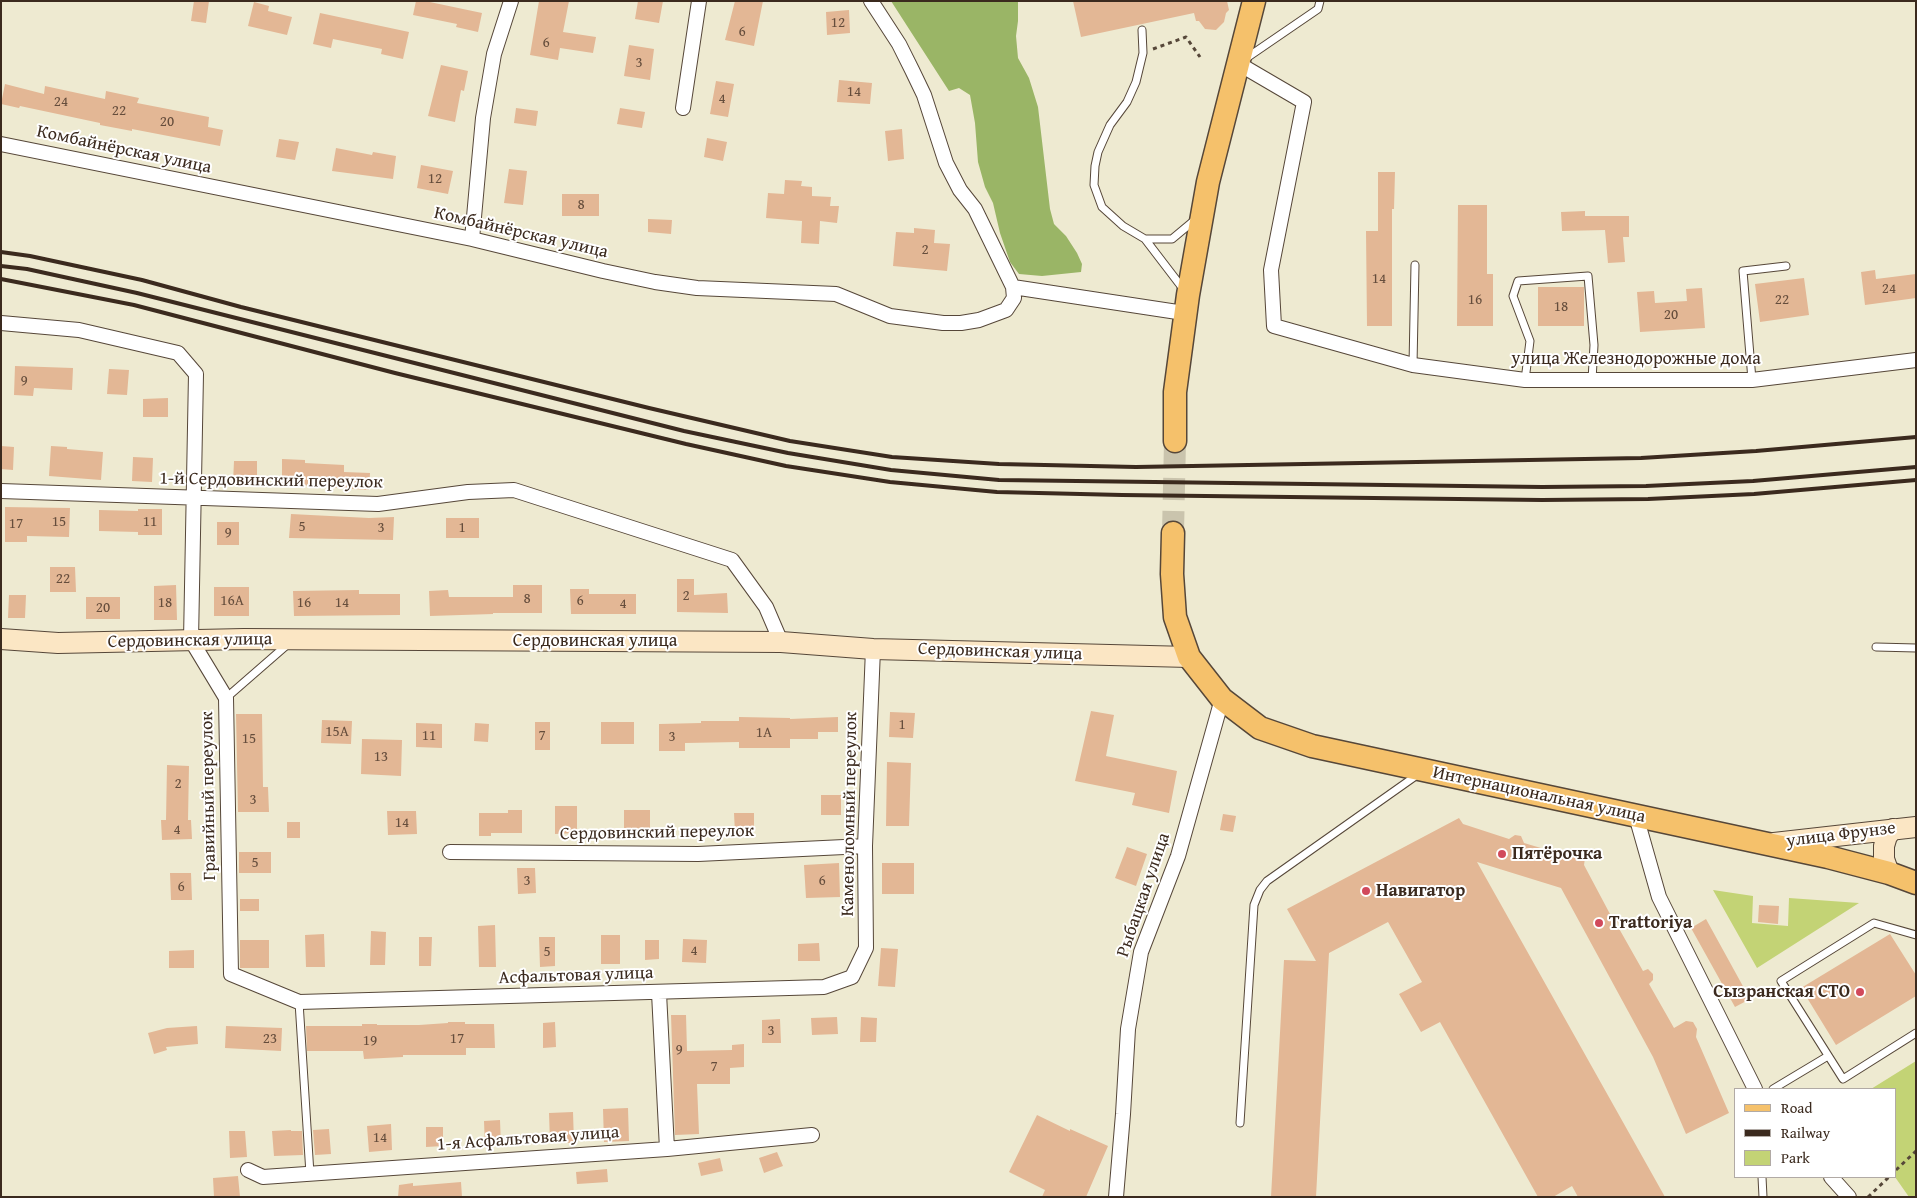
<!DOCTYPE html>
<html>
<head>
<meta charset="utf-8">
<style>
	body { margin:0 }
	#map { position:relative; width:1917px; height:1198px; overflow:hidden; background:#eeead1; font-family:"Gentium Book Plus",serif }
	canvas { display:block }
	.frame { position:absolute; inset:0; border:2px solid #3b2a1e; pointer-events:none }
	.legend { position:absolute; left:1734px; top:1088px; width:162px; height:90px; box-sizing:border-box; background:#fff; border:1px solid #b1aaa5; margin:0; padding:6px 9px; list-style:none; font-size:15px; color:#3b2a1e }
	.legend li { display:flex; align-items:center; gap:10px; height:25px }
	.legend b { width:25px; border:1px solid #b1aaa5 }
</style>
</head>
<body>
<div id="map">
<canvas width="1917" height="1198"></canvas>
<div class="frame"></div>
<ul class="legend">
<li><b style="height:6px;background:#f5c16b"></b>Road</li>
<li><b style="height:6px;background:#3b2a1e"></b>Railway</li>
<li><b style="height:14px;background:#c3d375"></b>Park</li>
</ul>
</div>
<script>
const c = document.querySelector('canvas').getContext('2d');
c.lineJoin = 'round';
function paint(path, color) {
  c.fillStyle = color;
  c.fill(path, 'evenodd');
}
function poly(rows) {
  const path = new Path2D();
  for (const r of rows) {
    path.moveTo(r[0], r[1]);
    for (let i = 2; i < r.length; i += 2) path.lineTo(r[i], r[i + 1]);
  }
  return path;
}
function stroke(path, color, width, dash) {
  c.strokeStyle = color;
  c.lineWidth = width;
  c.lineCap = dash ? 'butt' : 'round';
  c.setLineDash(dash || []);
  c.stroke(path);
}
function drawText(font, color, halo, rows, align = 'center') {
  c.font = font + ' "Gentium Book Plus",serif';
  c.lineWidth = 4;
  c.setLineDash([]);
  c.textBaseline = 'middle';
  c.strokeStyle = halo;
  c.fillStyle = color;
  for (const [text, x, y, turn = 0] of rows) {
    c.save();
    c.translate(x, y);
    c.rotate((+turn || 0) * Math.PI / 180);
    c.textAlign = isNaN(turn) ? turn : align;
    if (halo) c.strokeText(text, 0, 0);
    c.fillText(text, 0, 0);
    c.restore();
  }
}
const green = poly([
	[1713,890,1753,896,1752,923,1788,926,1789,898,1859,903,1757,968],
	[1916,1061,1916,1197,1909,1197,1895,1177,1896,1089,1871,1089]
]);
const forest = poly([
	[891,1,1018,1,1018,21,1016,36,1018,58,1029,78,1038,107,1050,209,1054,224,1066,236,1077,253,1082,264,1081,272,1042,276,1019,274,1010,262,1000,233,993,203,985,187,978,162,975,123,970,95,959,88,949,91]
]);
const building = poly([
	[194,1,209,1,206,23,191,21],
	[416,1,425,1,482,13,478,32,456,27,457,24,413,15],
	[539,1,569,1,563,32,596,37,593,53,560,48,558,60,530,55],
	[638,1,663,1,659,23,635,19],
	[735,1,763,1,754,46,725,40],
	[1073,1,1227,1,1229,10,1226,13,1224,22,1216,30,1205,29,1199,21,1196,21,1194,13,1081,37],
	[254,2,269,6,268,11,292,17,287,35,248,26],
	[849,10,850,33,827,35,826,12],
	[320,13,409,32,403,59,381,54,382,49,333,39,331,48,313,44],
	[629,45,654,49,650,80,624,76],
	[441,65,468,71,464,91,461,90,455,122,428,116],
	[839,80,872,83,870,104,837,102],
	[716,81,734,84,728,117,710,114],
	[5,84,44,94,45,86,105,99,106,91,139,98,137,103,209,117,208,127,223,130,220,146,132,129,132,131,100,125,100,123,20,106,19,108,1,104],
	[516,108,538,111,536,126,514,123],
	[620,108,645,112,642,128,617,124],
	[902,129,904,159,888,161,885,131],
	[707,138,727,142,723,161,704,157],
	[279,139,299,142,295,160,276,157],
	[336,148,372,155,373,152,396,156,393,179,332,171],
	[421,165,453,171,448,194,417,188],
	[509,169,527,171,523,205,504,203],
	[1378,172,1395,172,1394,209,1392,209,1392,326,1367,326,1366,231,1378,231],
	[785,180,802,181,801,186,812,187,812,196,831,197,830,206,839,206,837,223,820,221,819,244,801,243,802,221,766,218,768,193,784,194],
	[562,194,599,194,599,216,562,216],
	[1458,205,1487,205,1487,274,1493,274,1493,326,1457,326],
	[1585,211,1585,216,1629,216,1629,237,1623,237,1625,262,1608,263,1605,230,1562,231,1561,212],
	[648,219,672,220,671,234,648,232],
	[914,228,935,230,934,243,950,244,947,271,893,266,896,232,914,233],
	[1875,270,1876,279,1916,274,1916,298,1865,305,1861,272],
	[1804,278,1809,315,1760,322,1755,284],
	[1538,287,1584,287,1584,326,1538,326],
	[1702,288,1705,328,1640,332,1637,292,1654,291,1655,303,1687,301,1686,289],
	[15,366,73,368,72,390,34,388,33,396,14,395],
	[109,369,129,370,127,395,107,394],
	[168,398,168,417,143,417,143,399],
	[1,446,14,447,13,470,1,469],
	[51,446,67,447,67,449,103,452,101,480,49,476],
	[133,457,153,458,152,482,132,481],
	[282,459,305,460,305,463,344,465,344,472,370,473,369,490,282,484],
	[234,461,257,461,257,484,233,483],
	[5,507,70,508,69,537,27,536,27,542,5,542],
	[138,509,162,509,162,535,138,535,138,532,99,531,99,510,138,511],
	[291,514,369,518,394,517,393,540,289,538],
	[446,518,479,518,479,538,446,538],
	[217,522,239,522,239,545,217,545],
	[50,567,75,567,76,592,50,592],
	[677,579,694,579,694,595,727,593,728,613,677,612],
	[176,585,177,620,154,620,154,586],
	[513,585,542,585,542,613,493,613,493,614,430,616,429,591,448,590,449,597,513,597],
	[214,587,249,587,249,616,214,616],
	[570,589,589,589,589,594,636,594,636,614,571,614],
	[359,590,359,594,400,594,400,615,294,616,293,591],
	[9,595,26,595,25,618,8,618],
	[86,597,120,597,120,619,86,619],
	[1091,711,1114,715,1106,756,1177,771,1169,813,1132,805,1135,793,1075,781],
	[890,712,915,713,913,738,889,737],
	[236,714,262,714,263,787,268,787,269,812,238,812],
	[739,717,790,718,790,719,838,717,838,732,818,732,818,739,790,739,790,748,739,748,739,742,685,743,685,751,659,751,659,724,701,723,701,721,739,721],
	[322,720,352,721,351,744,321,743],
	[535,722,550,722,550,750,535,750],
	[601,722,634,722,634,744,601,744],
	[416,723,442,724,442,748,416,747],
	[475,723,489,724,488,742,474,741],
	[362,739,402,740,401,776,361,774],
	[887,762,911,763,909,826,886,826],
	[167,765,189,766,188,820,191,820,192,839,162,840,161,820,166,820],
	[821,795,841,795,841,815,821,815],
	[555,806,577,806,577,833,555,834],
	[508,810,522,810,522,833,491,833,491,836,479,836,479,813,508,813],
	[624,810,650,810,650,831,624,830],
	[387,811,416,811,417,834,388,835],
	[734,813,754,813,754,832,735,833],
	[1223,814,1236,816,1233,832,1220,830],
	[1459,818,1463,824,1509,839,1515,835,1521,836,1524,843,1568,856,1576,852,1582,852,1585,858,1584,865,1610,914,1616,914,1619,920,1617,925,1643,971,1648,969,1653,974,1653,980,1649,984,1674,1028,1686,1021,1693,1022,1697,1029,1696,1037,1729,1113,1686,1134,1653,1057,1561,888,1477,862,1665,1197,1578,1197,1572,1186,1553,1197,1538,1197,1440,1022,1421,1032,1399,994,1422,982,1388,922,1329,953,1316,1197,1271,1197,1284,960,1316,961,1287,909],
	[287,822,300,822,300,838,287,838],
	[1127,847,1147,854,1136,886,1115,878],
	[239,852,271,852,271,873,239,873],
	[839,863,840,897,806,898,804,865],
	[882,863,914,863,914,894,882,894],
	[517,868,535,868,536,893,518,894],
	[170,873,191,873,192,900,171,900],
	[240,899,259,899,259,911,240,911],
	[1759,905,1779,906,1778,924,1758,922],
	[1706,919,1750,999,1735,1007,1691,928],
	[495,925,496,967,479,967,478,926],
	[371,931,386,932,385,965,370,965],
	[324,934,325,967,306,967,305,935],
	[1890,934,1916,975,1916,996,1836,1045,1801,988],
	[601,935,620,935,620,964,601,964],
	[419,937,432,937,431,966,419,966],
	[539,937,555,937,555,966,540,967],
	[683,939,707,940,706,963,682,962],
	[240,940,269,940,269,968,240,968],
	[645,940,659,940,659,959,645,960],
	[819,943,820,961,798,961,798,944],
	[881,948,898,949,895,987,878,986],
	[194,950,194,968,169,968,169,951],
	[671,1015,686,1015,687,1051,732,1050,732,1045,744,1044,744,1067,730,1068,730,1084,697,1084,699,1134,675,1135],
	[837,1017,838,1034,812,1035,811,1018],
	[861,1017,877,1018,876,1042,860,1042],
	[780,1019,781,1043,762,1043,762,1020],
	[448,1022,465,1022,465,1024,494,1024,495,1048,466,1048,466,1055,403,1055,403,1057,364,1059,363,1051,307,1051,306,1026,362,1026,362,1024,377,1024,377,1025,419,1025,448,1023],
	[555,1022,556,1047,543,1048,543,1023],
	[197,1026,198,1044,166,1047,167,1050,154,1054,148,1033,167,1028],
	[226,1026,282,1028,281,1051,225,1048],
	[628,1108,629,1141,604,1142,603,1109],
	[573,1112,574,1143,550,1143,549,1113],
	[1037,1115,1070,1131,1070,1129,1108,1146,1086,1197,1042,1197,1045,1190,1009,1172],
	[500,1120,501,1146,485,1147,484,1121],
	[391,1124,392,1150,369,1152,367,1126],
	[426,1127,443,1127,443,1146,426,1147],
	[329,1129,331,1154,315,1155,313,1130],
	[291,1130,291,1131,302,1131,303,1155,274,1156,272,1131],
	[229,1131,245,1131,247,1157,230,1158],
	[777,1152,783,1166,764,1173,759,1158],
	[720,1158,723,1171,701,1176,698,1163],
	[607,1169,608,1182,577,1184,576,1172],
	[238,1176,240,1197,214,1197,213,1178],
	[461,1182,462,1197,398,1197,399,1185,413,1183,413,1186]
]);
const primaryTunnel = poly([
	[1173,533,1175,441]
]);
const path = poly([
	[1153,49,1186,37,1200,57],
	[1896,1170,1916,1151],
	[1868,1197,1889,1177]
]);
const lane = poly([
	[1142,30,1143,53,1136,82,1127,102,1110,125,1098,152,1095,166,1094,185,1102,207,1123,226,1145,239,1172,239,1196,219],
	[1245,59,1318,9,1320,1],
	[1145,239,1184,290],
	[1413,365,1415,265],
	[1525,380,1530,341,1513,296,1518,281,1588,276,1594,345,1592,380],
	[1752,380,1743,271,1786,266],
	[1876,647,1916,648],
	[226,698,288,644],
	[1916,935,1874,923,1781,981,1843,1079,1916,1033],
	[299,1002,310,1174],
	[1773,1089,1828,1056],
	[1240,1123,1254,905,1260,890,1267,881,1417,775],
	[1762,1177,1763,1197]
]);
const street = poly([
	[1239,64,1304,102,1271,270,1274,326,1413,365,1525,380,1752,380,1916,360],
	[683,108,699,1],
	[1,144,472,239,603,271,655,282,697,288,836,294,890,316,943,323,961,323,979,320,1006,310,1014,298,1013,287,975,209,960,190,946,163,924,95,912,70,899,44,871,1],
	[472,239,483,118,494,54,511,1],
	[1013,287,1184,313],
	[1,323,79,330,178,353,196,374,191,640,226,698,231,974,299,1002,824,987,852,977,866,948,865,846,873,649],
	[1,491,378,504,468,492,514,490,732,560,766,607,781,642],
	[1636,816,1659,897,1755,1089],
	[450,852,698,854,865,846],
	[659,993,667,1149],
	[248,1170,263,1177,667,1149,812,1135],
	[1831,1177,1849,1197],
	[1116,1197,1123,1114,1128,1029,1141,952,1178,856,1222,699]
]);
const secondary = poly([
	[1,639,58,643,244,639,781,642,873,649,1189,657],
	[1774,843,1916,827],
	[1889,873,1884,859,1884,846,1887,836,1893,829]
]);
const primary = poly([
	[1175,441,1175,392,1188,295,1208,182,1254,1],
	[1173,533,1172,574,1175,617,1189,657,1222,699,1260,728,1312,746,1828,857,1889,873,1916,883]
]);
const rail = poly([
	[1,252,30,256,142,280,241,307,649,408,790,441,892,457,999,464,1136,467,1641,458,1756,451,1916,437],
	[1,266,27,269,137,293,684,431,788,453,891,470,999,480,1542,487,1646,486,1753,481,1916,467],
	[1,279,134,305,395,373,686,444,786,466,890,482,997,492,1122,495,1542,500,1648,499,1754,494,1916,480]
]);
const markers = [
	[1502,854,5,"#d1495b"],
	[1366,891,5,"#d1495b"],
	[1599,923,5,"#d1495b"],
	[1860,992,5,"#d1495b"]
];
const numberNames = [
	["12",838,23],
	["6",742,32],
	["6",546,43],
	["3",639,63],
	["14",854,92],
	["4",722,99],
	["24",61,102],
	["22",119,111],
	["20",167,122],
	["12",435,179],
	["8",581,205],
	["2",925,250],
	["14",1379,279],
	["24",1889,289],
	["16",1475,300],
	["22",1782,300],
	["18",1561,307],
	["20",1671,315],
	["9",24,381],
	["15",59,522],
	["11",150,522],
	["17",16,524],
	["5",302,527],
	["3",381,528],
	["1",462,528],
	["9",228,533],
	["22",63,579],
	["2",686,596],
	["8",527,599],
	["16А",232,601],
	["6",580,601],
	["18",165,603],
	["16",304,603],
	["14",342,603],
	["4",623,604],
	["20",103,608],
	["1",902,725],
	["15А",337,732],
	["1А",764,733],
	["11",429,736],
	["7",542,736],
	["3",672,737],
	["15",249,739],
	["13",381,757],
	["2",178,784],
	["3",253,800],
	["14",402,823],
	["4",177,830],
	["5",255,863],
	["3",527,881],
	["6",822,881],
	["6",181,887],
	["4",694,951],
	["5",547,952],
	["3",771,1031],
	["23",270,1039],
	["17",457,1039],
	["19",370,1041],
	["9",679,1050],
	["7",714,1067],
	["14",380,1138]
];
const streetNames = [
	["Комбайнёрская улица",124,150,12],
	["Комбайнёрская улица",521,233,13],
	["улица Железнодорожные дома",1636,359],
	["1-й Сердовинский переулок",271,481,1],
	["Сердовинская улица",190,641,-1],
	["Сердовинская улица",595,641],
	["Сердовинская улица",1000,652,2],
	["Интернациональная улица",1539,795,12],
	["Гравийный переулок",209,796,-91],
	["Каменоломный переулок",850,814,-89],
	["Сердовинский переулок",657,833,-1],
	["улица Фрунзе",1841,835,-7],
	["Рыбацкая улица",1144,895,-71],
	["Асфальтовая улица",576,976,-2],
	["1-я Асфальтовая улица",528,1139,-4]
];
const poiNames = [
	["Пятёрочка",1512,854],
	["Навигатор",1376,891],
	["Trattoriya",1609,923],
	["Сызранская СТО",1850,992,"right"]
];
paint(green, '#c3d375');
paint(forest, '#9ab566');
paint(building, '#e3b795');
stroke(primaryTunnel, '#cac4ad', 22, [22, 11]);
stroke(lane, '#564739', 9);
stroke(street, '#564739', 16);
stroke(secondary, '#564739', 22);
stroke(primary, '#564739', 25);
stroke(path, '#564739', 3, [4, 4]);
stroke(lane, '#fff', 7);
stroke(street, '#fff', 14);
stroke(secondary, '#fbe6c4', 20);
stroke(primary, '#f5c16b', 22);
stroke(rail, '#3b2a1e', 4);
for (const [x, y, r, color] of markers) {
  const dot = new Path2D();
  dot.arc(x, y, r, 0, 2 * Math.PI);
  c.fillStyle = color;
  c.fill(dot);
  stroke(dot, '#fff', 2);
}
drawText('15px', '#654d3c', null, numberNames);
drawText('18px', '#3b2a1e', '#fff', streetNames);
drawText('bold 18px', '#3b2a1e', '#fff', poiNames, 'left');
</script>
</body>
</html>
